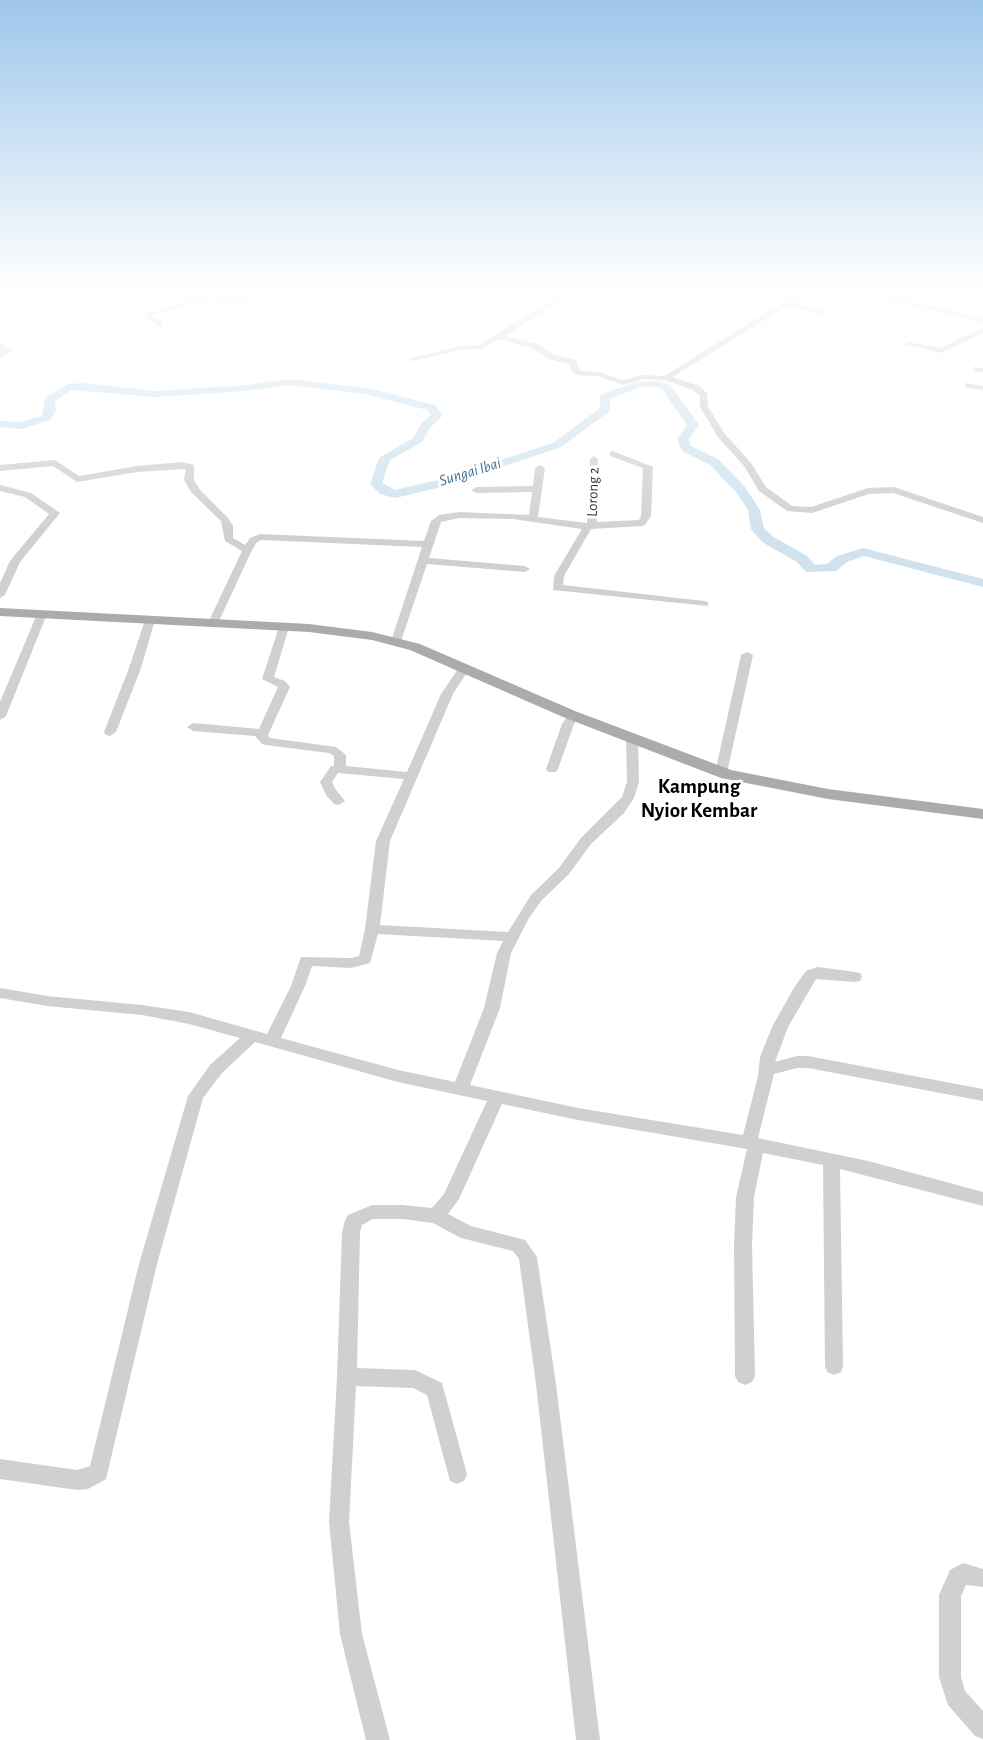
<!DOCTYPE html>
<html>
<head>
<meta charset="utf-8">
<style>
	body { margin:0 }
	canvas { display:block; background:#fff }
</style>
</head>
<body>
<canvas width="983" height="1740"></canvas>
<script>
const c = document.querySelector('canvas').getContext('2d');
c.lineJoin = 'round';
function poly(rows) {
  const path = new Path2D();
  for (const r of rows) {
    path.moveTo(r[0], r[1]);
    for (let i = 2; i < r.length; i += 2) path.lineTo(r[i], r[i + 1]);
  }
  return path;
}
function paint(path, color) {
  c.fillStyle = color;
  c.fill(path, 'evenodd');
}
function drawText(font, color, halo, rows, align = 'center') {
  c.font = font + ' "Alegreya Sans",sans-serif';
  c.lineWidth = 6;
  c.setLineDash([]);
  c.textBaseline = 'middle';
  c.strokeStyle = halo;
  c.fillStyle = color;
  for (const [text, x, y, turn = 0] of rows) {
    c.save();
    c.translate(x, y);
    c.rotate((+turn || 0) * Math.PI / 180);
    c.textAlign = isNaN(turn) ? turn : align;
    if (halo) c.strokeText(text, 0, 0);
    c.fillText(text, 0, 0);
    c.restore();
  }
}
const river = poly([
	[0,343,12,351,0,359,0,343],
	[288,379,367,388,435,405,443,415,430,428,422,442,390,460,382,483,395,490,438,480,553,443,600,408,600,395,636,382,658,381,670,385,699,425,689,439,691,446,718,459,745,487,760,510,764,528,772,536,807,556,815,565,827,564,837,556,863,548,983,579,983,587,864,556,847,562,836,571,806,572,797,562,762,542,751,529,748,510,736,492,710,465,682,451,677,439,687,425,662,389,653,386,638,388,610,399,610,411,561,447,446,486,395,498,380,494,370,484,379,458,413,438,421,424,431,415,427,410,365,394,288,385,247,391,154,397,71,390,55,401,56,411,50,420,21,429,0,427,0,421,20,422,42,416,45,398,68,384,85,383,154,391,247,385,288,379]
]);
const minor = poly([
	[0,292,4,292,0,295,0,292],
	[207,292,216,292,228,300,264,292,279,292,227,304,215,298,151,316,162,322,162,326,159,326,141,315,210,295,207,292],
	[565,292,573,293,505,336,538,344,555,355,576,360,579,369,582,371,599,372,623,380,642,375,664,376,800,292,809,292,793,303,824,311,824,315,788,306,672,377,699,386,707,393,708,407,725,434,751,463,766,487,792,506,811,507,868,488,894,487,983,517,983,523,893,493,869,494,812,513,787,511,759,491,744,466,718,437,700,407,700,396,693,390,665,380,643,379,623,385,598,376,577,375,572,372,569,364,549,359,532,348,499,339,481,349,460,350,412,361,408,359,460,346,479,345,565,292],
	[851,292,865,292,983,318,983,322,851,292],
	[983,328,983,333,941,353,905,344,909,342,940,348,983,328],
	[973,367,983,368,983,372,973,371,973,367],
	[965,383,983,386,983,390,965,387,965,383],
	[613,451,653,467,651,516,645,525,642,526,591,529,564,576,563,585,704,601,708,602,708,606,553,590,554,576,582,529,513,519,459,518,441,522,429,558,525,566,530,569,525,572,427,564,401,641,396,644,391,641,422,547,261,540,257,542,252,550,218,623,213,626,208,623,242,551,225,541,221,521,191,492,184,480,186,469,137,472,77,482,53,466,0,471,0,465,55,460,79,476,137,466,182,462,194,465,194,480,200,490,228,518,233,526,233,538,245,545,250,538,260,534,424,541,431,521,439,515,459,512,529,515,532,492,476,493,471,490,476,487,533,486,535,468,540,465,545,468,538,517,587,523,590,459,594,456,598,459,597,522,639,520,641,516,643,468,610,456,610,452,613,451],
	[0,485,31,493,60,513,20,562,5,595,0,598,0,583,10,561,49,514,25,497,0,491,0,485],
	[42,611,47,614,6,716,0,720,0,702,37,614,42,611],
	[150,617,155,620,141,668,116,732,110,736,106,735,104,732,129,668,145,620,150,617],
	[284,624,289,627,274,677,285,681,290,687,268,735,270,738,336,747,346,755,346,766,407,772,441,694,460,666,464,665,470,668,453,694,390,841,380,925,508,932,531,895,559,868,581,838,622,797,627,782,626,738,632,734,638,738,639,782,634,798,624,813,591,844,569,874,541,901,529,918,511,953,500,1008,470,1085,578,1108,743,1135,758,1076,760,1057,772,1027,795,986,806,971,818,967,855,972,860,973,862,977,860,981,855,982,816,979,788,1027,775,1062,797,1056,808,1056,983,1089,983,1101,808,1068,797,1068,774,1074,758,1138,868,1161,983,1192,983,1206,840,1169,843,1366,841,1372,834,1375,827,1372,825,1366,823,1165,763,1153,754,1197,752,1245,755,1376,752,1382,745,1385,738,1382,735,1376,734,1245,736,1197,747,1149,578,1120,502,1104,459,1199,448,1214,471,1226,525,1240,537,1257,556,1384,600,1740,576,1740,536,1384,519,1259,513,1251,461,1238,433,1223,403,1219,373,1219,362,1225,360,1232,357,1368,415,1370,442,1383,467,1474,464,1481,457,1484,450,1481,427,1395,413,1388,356,1386,349,1522,362,1634,390,1740,366,1740,340,1634,329,1522,337,1377,342,1232,345,1220,348,1215,372,1205,403,1205,432,1208,444,1194,487,1101,398,1082,255,1042,222,1073,203,1098,157,1264,106,1479,88,1489,77,1490,0,1479,0,1459,77,1470,90,1466,139,1264,188,1096,210,1065,240,1038,189,1024,142,1015,47,1006,0,998,0,988,47,996,142,1005,189,1012,267,1034,291,986,301,957,351,958,359,956,365,929,376,841,404,779,338,773,332,782,336,790,345,801,339,805,334,804,326,795,320,782,331,766,334,766,334,756,329,753,266,745,262,744,255,736,193,731,187,727,193,723,259,729,278,687,262,679,279,627,284,624],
	[378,934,503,941,497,953,484,1008,455,1082,398,1070,281,1038,305,986,312,966,351,968,370,963,378,934],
	[747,652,753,655,727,773,721,777,715,773,741,655,747,652],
	[574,712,580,716,574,724,558,769,556,772,548,772,546,769,562,724,570,713,574,712],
	[963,1563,983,1569,983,1587,966,1585,961,1596,961,1677,965,1691,983,1711,983,1739,975,1736,948,1705,939,1677,939,1595,950,1570,963,1563]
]);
const major = poly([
	[0,608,309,624,372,632,420,644,575,711,731,770,828,789,983,809,983,819,828,799,721,778,563,717,410,650,372,640,309,632,0,616,0,608]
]);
const farStreetnames = [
	["Lorong 2",593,492,-88]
];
const farWaternames = [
	["Sungai Ibai",470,472,-17]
];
const quarterNames = [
	["Kampung",699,787],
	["Nyior Kembar",699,811]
];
paint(river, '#cfe2ee');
paint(minor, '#d0d0d0');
paint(major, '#ababab');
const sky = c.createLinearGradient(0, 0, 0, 536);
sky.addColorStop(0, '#9ec6ea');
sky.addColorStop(0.54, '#fff');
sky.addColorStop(1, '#ffffff00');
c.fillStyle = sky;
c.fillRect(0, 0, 983, 536);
drawText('15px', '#333', '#fff', farStreetnames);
drawText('italic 16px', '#3f7597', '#fff', farWaternames);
drawText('bold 21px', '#000', '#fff', quarterNames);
</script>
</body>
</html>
